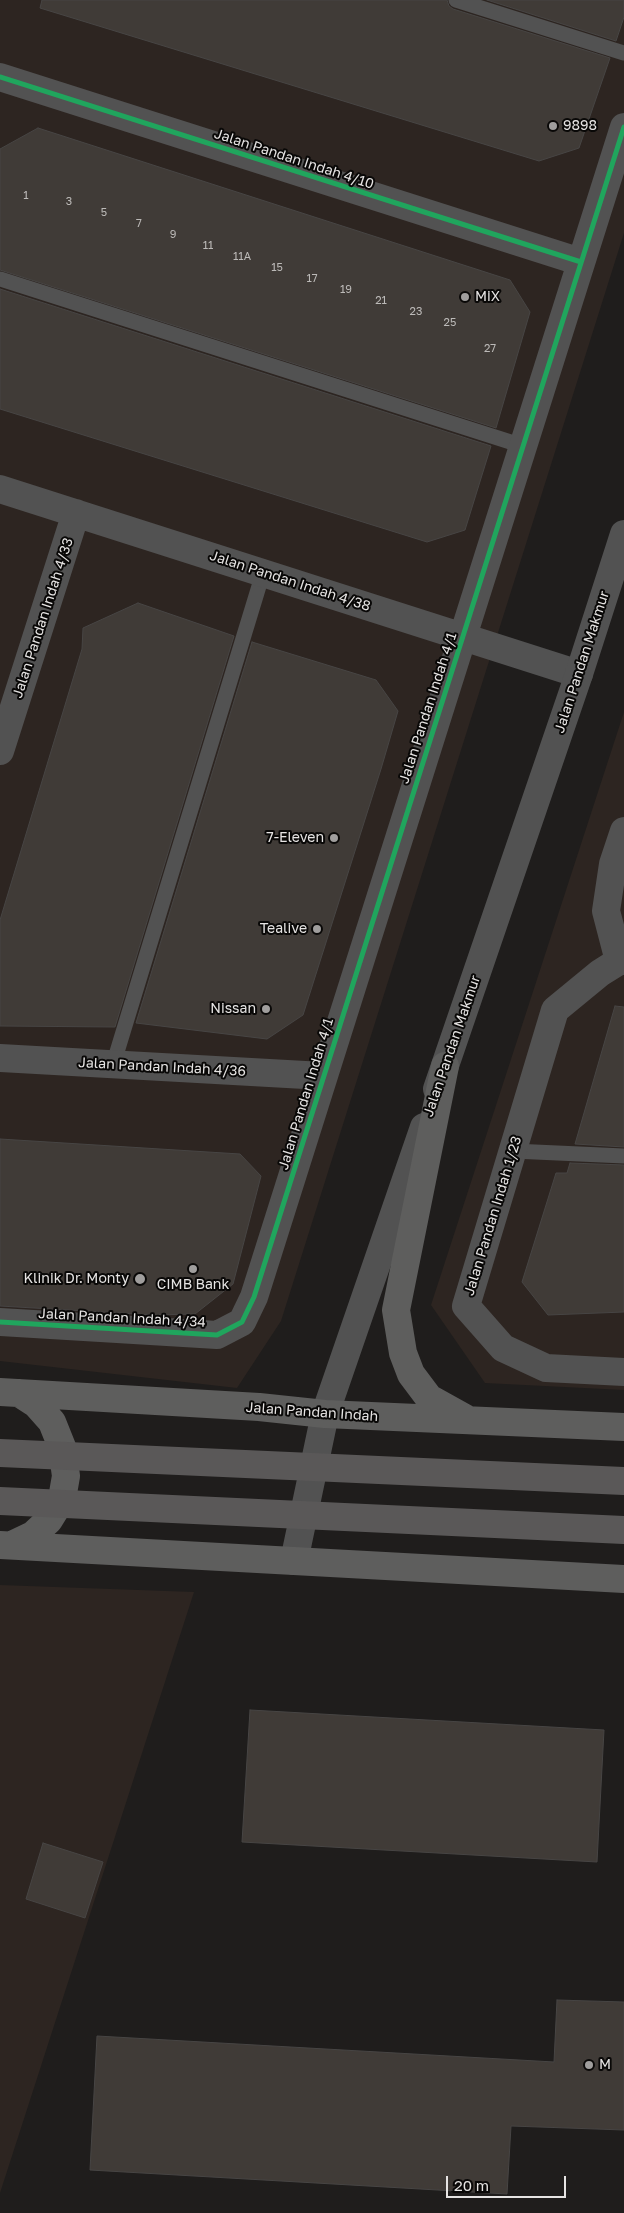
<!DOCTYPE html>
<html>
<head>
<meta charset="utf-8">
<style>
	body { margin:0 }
	#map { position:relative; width:624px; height:2213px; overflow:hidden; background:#1f1d1c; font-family:"Golos Text",sans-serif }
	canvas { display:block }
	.scale { position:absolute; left:446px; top:2176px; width:120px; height:22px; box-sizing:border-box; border:2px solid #e6e4e3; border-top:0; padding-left:6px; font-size:15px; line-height:18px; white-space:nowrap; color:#e6e4e3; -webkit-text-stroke:4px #090807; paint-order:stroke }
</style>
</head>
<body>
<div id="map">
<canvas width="624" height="2213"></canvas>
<div class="scale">20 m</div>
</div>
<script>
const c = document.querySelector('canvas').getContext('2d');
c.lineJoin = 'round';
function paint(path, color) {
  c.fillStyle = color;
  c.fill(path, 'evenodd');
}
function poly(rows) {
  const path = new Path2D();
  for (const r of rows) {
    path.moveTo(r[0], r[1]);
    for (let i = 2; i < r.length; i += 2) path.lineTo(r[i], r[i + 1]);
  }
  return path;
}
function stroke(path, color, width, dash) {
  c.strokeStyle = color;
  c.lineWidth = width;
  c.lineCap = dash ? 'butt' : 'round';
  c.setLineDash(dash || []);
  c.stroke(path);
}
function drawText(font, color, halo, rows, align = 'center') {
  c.font = font + ' "Golos Text",sans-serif';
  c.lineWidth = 4;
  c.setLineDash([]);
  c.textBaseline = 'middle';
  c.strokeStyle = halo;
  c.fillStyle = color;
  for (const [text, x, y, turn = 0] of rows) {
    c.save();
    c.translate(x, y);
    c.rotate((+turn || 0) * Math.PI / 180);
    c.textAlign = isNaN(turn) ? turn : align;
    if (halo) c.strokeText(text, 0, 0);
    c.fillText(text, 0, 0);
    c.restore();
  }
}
const built = poly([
	[0,0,624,0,624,233,281,1321,237,1388,0,1361],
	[624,712,624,1390,485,1383,431,1305],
	[0,1585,194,1592,0,2193]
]);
const building = poly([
	[42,0,447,0,449,6,453,9,610,58,579,148,539,161,40,8,42,0],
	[487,0,624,0,624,17,616,41,487,0],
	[38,128,510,280,530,312,496,428,0,270,0,149,38,128],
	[0,289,491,446,465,530,427,542,0,409,0,289],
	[138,603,234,636,115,1027,0,1026,0,920,82,649,83,628,138,603],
	[252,642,376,680,398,711,381,769,303,1015,267,1039,136,1023,252,642],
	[615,1006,624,1007,624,1147,575,1144,615,1006],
	[0,1139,240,1154,261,1176,233,1284,195,1314,153,1315,0,1306,0,1139],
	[570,1163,624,1165,624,1312,548,1315,522,1282,556,1173,567,1173,570,1163],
	[250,1710,604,1730,597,1862,242,1842,250,1710],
	[43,1843,103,1862,85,1918,26,1899,43,1843],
	[557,2000,624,2002,624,2130,511,2126,507,2194,90,2170,97,2036,554,2062,557,2000]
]);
const service = poly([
	[456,0,624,53],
	[0,279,523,446],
	[113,1065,263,573],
	[513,1151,624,1156]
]);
const minor = poly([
	[0,77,581,262],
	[0,489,579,674],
	[0,751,76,513],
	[619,961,606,911,613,864,624,831],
	[624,961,619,961,600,973,555,1010,466,1306,503,1348,546,1368,624,1372],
	[0,1058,323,1076],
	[0,1322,217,1335,242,1322,254,1297,624,127]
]);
const tertiary = poly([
	[437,1089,579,674,624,534],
	[294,1561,325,1414,424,1127]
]);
const secondary = poly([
	[445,1066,396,1310,403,1353,411,1374,429,1398,465,1418],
	[0,1392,259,1407,325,1414,624,1427],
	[0,1545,624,1579],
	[12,1545,33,1535,49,1520,62,1499,66,1476,62,1447,52,1422,36,1404,19,1393]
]);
const motorwayBridge = poly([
	[0,1453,624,1481],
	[0,1501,624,1530]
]);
const cycleway = poly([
	[0,77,581,262],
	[0,1322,217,1335,242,1322,254,1297,624,127]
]);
const markers = [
	[553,126,5,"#a09e9d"],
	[465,297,5,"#a09e9d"],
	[334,838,5,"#a09e9d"],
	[317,929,5,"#a09e9d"],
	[266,1009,5,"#a09e9d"],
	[193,1269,5,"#a09e9d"],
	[140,1279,6,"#a09e9d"],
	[589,2065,5,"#a09e9d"]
];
const numberNames = [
	["1",26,196],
	["3",69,202],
	["5",104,213],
	["7",139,224],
	["9",173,235],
	["11",208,246],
	["11A",242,257],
	["15",277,268],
	["17",312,279],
	["19",346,290],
	["21",381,301],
	["23",416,312],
	["25",450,323],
	["27",490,349]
];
const poiNames = [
	["9898",563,126,"left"],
	["MiX",475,297,"left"],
	["7-Eleven",324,838],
	["Tealive",307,929],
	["Nissan",256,1009],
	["Klinik Dr. Monty",129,1279],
	["CIMB Bank",193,1285,"center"],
	["M",599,2065,"left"]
];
const streetNames = [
	["Jalan Pandan Indah 4/10",294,159,18],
	["Jalan Pandan Indah 4/38",290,581,18],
	["Jalan Pandan Indah 4/33",43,618,-72],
	["Jalan Pandan Makmur",582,662,-72],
	["Jalan Pandan Indah 4/1",428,708,-72],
	["Jalan Pandan Makmur",452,1046,-71],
	["Jalan Pandan Indah 4/36",162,1067,3],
	["Jalan Pandan Indah 4/1",306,1094,-73],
	["Jalan Pandan Indah 1/23",493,1216,-73],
	["Jalan Pandan Indah 4/34",122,1318,3],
	["Jalan Pandan Indah",312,1412,4]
];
paint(built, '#2d2521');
paint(building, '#403b37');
stroke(building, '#474544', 1);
stroke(service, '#525252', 15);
stroke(minor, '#525252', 28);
stroke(tertiary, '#525252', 28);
stroke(secondary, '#5e5e5d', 28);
stroke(motorwayBridge, '#5a5858', 28);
stroke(cycleway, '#20a55d', 5);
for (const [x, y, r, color] of markers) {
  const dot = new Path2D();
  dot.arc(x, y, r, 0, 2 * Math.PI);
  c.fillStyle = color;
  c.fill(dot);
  stroke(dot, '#090807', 2);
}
drawText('11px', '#bcbab8', null, numberNames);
drawText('14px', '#e6e4e3', '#090807', poiNames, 'right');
drawText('14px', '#e6e4e3', '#090807', streetNames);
</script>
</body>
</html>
